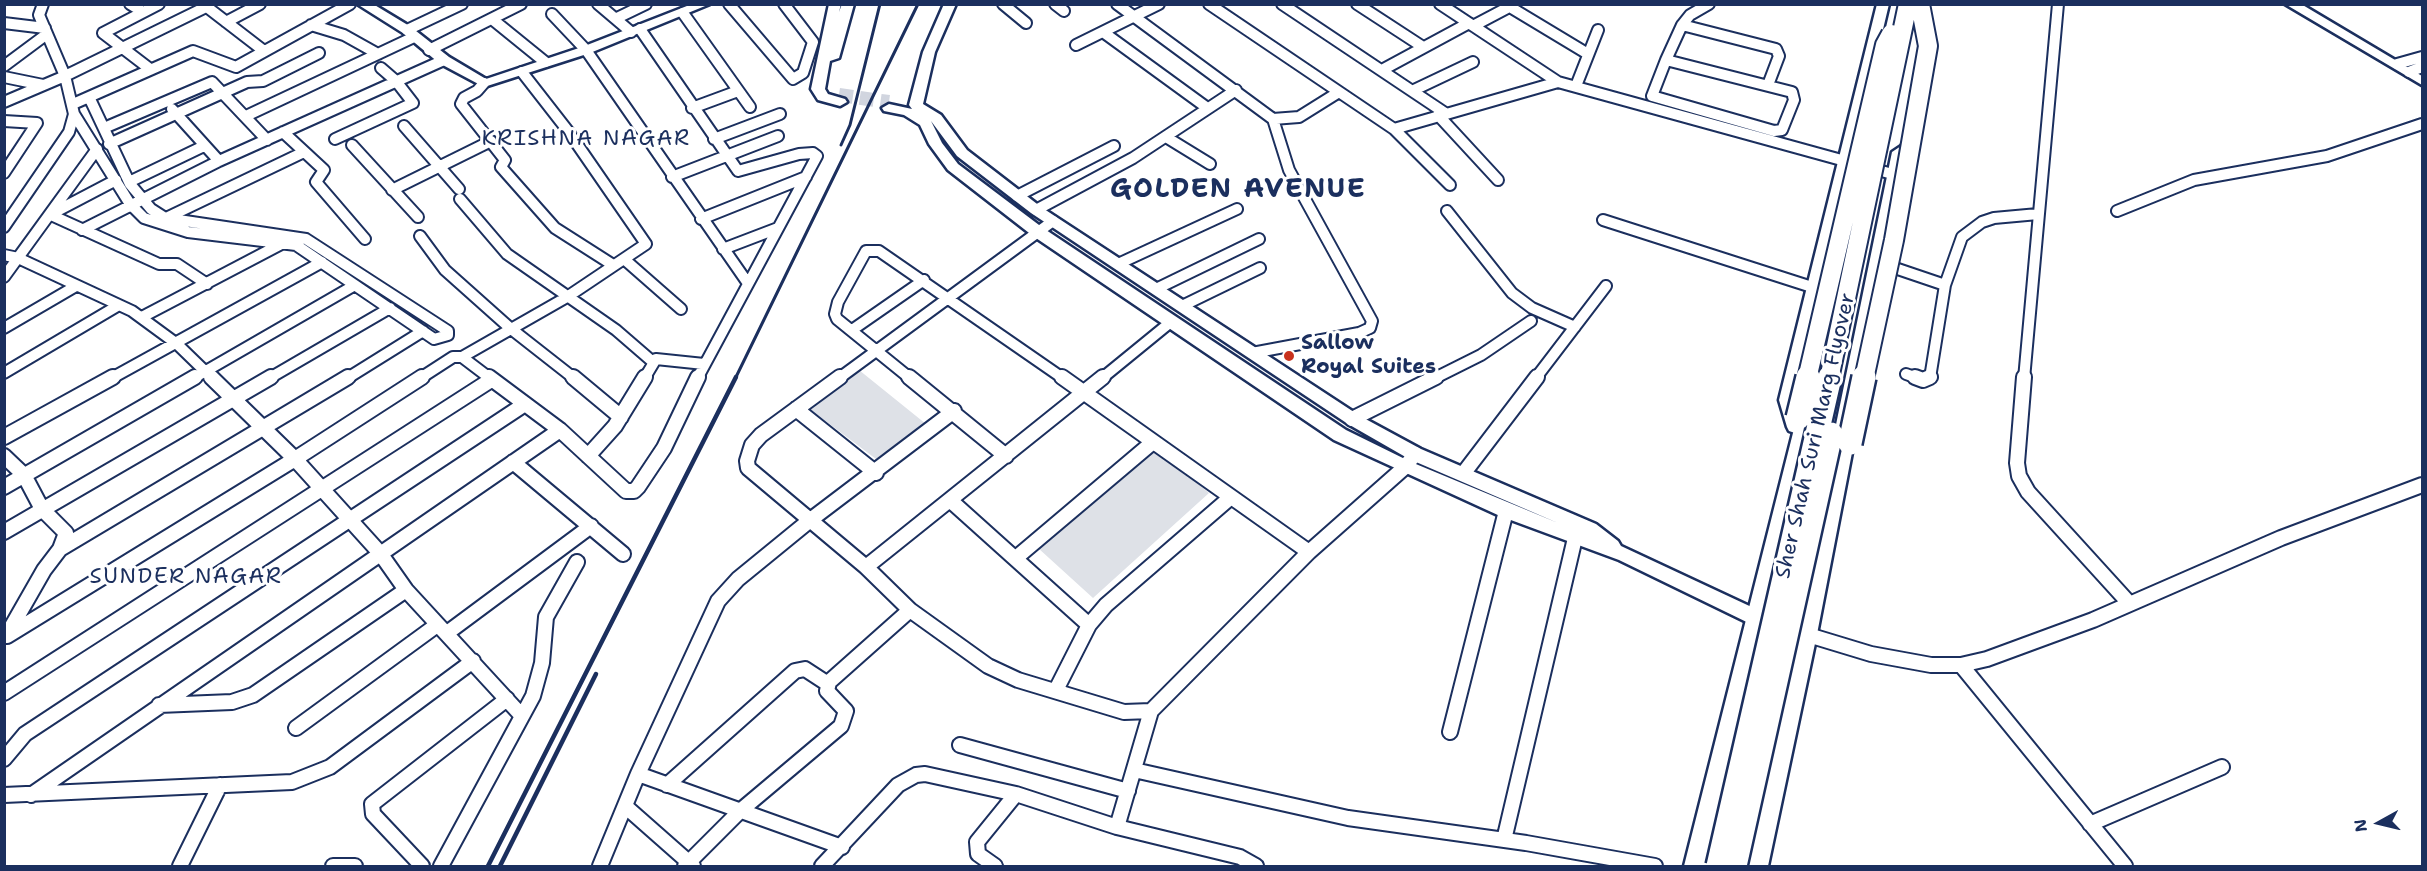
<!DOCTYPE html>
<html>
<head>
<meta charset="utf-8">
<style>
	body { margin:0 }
	#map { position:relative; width:2427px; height:871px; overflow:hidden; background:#fff; font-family:"Shantell Sans",sans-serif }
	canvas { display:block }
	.frame { position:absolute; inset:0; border:6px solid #1b2f5e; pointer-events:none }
	.north { position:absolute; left:2349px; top:793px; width:60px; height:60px; -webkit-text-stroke:4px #fff; paint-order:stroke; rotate:262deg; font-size:16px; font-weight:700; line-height:24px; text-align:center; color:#1b2f5e }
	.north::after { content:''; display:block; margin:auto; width:21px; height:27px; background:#1b2f5e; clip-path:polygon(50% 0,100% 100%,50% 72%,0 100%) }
</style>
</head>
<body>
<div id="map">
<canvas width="2427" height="871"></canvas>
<div class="frame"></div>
<div class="north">N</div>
</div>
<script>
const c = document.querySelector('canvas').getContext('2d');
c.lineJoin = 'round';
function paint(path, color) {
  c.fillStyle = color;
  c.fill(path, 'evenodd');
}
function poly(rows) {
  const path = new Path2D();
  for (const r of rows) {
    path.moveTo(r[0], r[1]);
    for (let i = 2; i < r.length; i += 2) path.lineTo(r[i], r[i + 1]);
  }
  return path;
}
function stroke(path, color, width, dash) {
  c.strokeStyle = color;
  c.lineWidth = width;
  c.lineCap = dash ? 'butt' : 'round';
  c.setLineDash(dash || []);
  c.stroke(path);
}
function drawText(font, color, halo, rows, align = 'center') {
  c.font = font + ' "Shantell Sans",sans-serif';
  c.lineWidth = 6;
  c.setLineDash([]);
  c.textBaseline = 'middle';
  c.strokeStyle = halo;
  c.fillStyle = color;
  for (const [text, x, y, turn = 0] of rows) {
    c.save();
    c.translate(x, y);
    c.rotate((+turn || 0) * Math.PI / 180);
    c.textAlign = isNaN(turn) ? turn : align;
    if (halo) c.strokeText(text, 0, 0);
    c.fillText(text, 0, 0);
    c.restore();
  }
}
const green = poly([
	[859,370,926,424,876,459,807,407],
	[1155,449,1209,493,1093,598,1038,548]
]);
const secondaryTunnel = poly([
	[839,95,889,102]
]);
const streetFar1 = poly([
	[130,4,143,12],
	[203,4,264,51],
	[598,4,631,32],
	[729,4,793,79,803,73,813,42,784,4],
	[1003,4,1026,23],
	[1055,4,1064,11],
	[1117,4,1273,119,1289,170,1372,321,1370,328,1359,333,1252,353],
	[1209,4,1394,129,1450,185],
	[1282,4,1445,113],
	[1357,4,1423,47],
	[1440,4,1558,82,1896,175],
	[1505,4,1588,54],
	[683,13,750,107],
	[552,14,586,50,747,282],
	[617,18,646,4],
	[492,19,545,62],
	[226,22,260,4],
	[4,23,45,28],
	[311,25,344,35,378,54],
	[1682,25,1776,49,1779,56,1768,85],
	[1473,26,1509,7],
	[640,29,738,171,799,154,813,153,817,156,697,379],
	[407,30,462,4],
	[1103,32,1206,107],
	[1076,45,1159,4],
	[429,50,521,4],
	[1666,60,1792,92,1794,100,1782,130,1774,131,1652,96,1666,60],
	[1666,60,1682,25,1690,15,1709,4],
	[2397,64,2422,57],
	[4,66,47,34],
	[150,69,103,33,159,4],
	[1382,70,1469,23],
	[2409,72,2422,67],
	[4,77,43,85],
	[484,83,477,91,464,98,461,104,505,160,501,167,555,228,613,265],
	[1576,86,1598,30],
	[1414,90,1473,62],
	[4,102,65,76,206,7],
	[73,104,193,51,236,67,350,4],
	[692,108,738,91],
	[172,109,219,161],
	[74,114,130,204,144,218,188,232,296,245,434,339,448,335,448,331,306,239,165,218,151,209,130,184,89,97],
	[1438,115,1498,180],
	[246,116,414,37],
	[1273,119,1299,117,1339,92],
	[4,121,37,123,4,173],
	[404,126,459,189],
	[104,128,212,82,267,140],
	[1394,129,1558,82],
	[283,132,324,170,316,182,365,239],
	[1166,137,1210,164],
	[335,139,413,103,396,81,381,68],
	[714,139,780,114],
	[109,144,247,82,263,81,319,53],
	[352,145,418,217],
	[672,177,778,136],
	[129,182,204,146],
	[392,190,491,141],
	[1017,196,1114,146],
	[460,199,507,254,616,330,653,362],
	[1036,210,1133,158,1236,90],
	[1447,211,1512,293,1532,308,1575,327],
	[2117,211,2194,180,2327,156,2422,124],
	[55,212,116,180],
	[51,215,159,264,177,264,207,284],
	[164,219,304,152],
	[701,219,806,177],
	[1603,220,1815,288],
	[4,227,69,132,74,114,65,76,39,15,43,4],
	[82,230,219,161,444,60],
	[420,236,445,270,510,328,575,379],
	[723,249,778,228],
	[4,255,18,258,132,311,177,344,213,379],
	[624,259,681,309],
	[1118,264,1237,209],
	[1883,264,1945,285],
	[4,277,97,149],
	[1156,289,1259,239],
	[1182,306,1260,268],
	[142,317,285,242],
	[4,328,76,286],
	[852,330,924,280],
	[462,357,567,297,646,244,568,131,522,72],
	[4,373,119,305],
	[1906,374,1920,379],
	[110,379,322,262],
	[192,379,355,285],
	[268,379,390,308],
	[346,379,423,331],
	[419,379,453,357,462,357,491,379],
	[644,379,656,359,704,364],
	[838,379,1053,221],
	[911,379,837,319,835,314,838,302,866,251,879,251,1064,379],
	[1101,379,1172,321],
	[1433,379,1481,355,1531,321],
	[1535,379,1606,286],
	[1927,379,1930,378,1945,285,1962,237,1982,222,1994,218,2038,214],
	[2024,379,2058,4]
]);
const street = poly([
	[211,377,295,459,380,553,406,590,522,716],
	[489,377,560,430,626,491,634,491,638,487,664,448,698,377],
	[573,377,621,417],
	[840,377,761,435,752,445,747,461,748,468,866,567,910,610,988,666,1018,680,1124,712,1151,711,1309,552,1405,467,1415,454],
	[909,377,1006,456],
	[1062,377,1309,552],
	[1915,377,1923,380,1930,377],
	[2024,377,2017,463,2019,476,2028,492,2129,603],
	[796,409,876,473],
	[1352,419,1436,377],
	[4,437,113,377],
	[4,456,24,475,42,509,66,533,60,549,44,570,8,633],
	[588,456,615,426,645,377],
	[513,462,623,554],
	[1463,474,1537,377],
	[4,487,195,377],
	[951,501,1089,625],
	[4,532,271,377],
	[60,549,348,377],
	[1017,557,1153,442],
	[866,567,1103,377],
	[447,633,591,526],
	[1805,634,1871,654,1931,665,1961,665,1987,659,2093,620,2281,538,2422,485],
	[7,636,295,459,422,377],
	[1961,665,2125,866],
	[1056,690,1089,625,1106,605,1231,497],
	[4,693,491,380],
	[159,705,232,702,253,695,406,590],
	[296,728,437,625],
	[1450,732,1506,511],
	[960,745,1128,791],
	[4,759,25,734,525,404],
	[1134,770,1348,818,1526,843,1655,866],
	[638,774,842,847],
	[667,785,795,671,805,669,828,684],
	[4,795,292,782,330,767,473,661],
	[31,795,560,430],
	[625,806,693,866],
	[2090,824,2222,767],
	[1117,827,1151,711],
	[1504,840,1575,538],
	[180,866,220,785],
	[333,866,355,866],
	[422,866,373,814,372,804,507,699],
	[441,866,533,696,542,663,546,617,577,562],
	[600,866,638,774,718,601,738,579,809,521,954,411],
	[685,866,740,811,841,726,846,711,827,691,829,682,910,610],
	[822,866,898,785,916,775,925,774,1016,794,1117,827,1240,857,1256,866],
	[995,866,978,854,977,842,1016,794]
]);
const secondary = poly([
	[357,4,373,4,411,27,449,57,486,79,582,47,692,4,710,4,590,53,484,87,439,63,403,33,357,4],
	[829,4,841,4,839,12,842,4,854,4,839,58,830,61,825,89,828,94,845,99,847,102,840,106,818,100,811,89,829,4],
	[944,4,956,4,935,52,923,104,941,115,967,150,1041,207,1360,416,1421,449,1596,524,1618,541,1621,546,1773,617,1776,623,1773,629,1767,631,1761,629,1619,560,1500,516,1334,440,1033,236,948,170,929,144,920,125,904,115,884,111,882,108,889,104,912,109,909,105,923,52,944,4],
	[931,121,957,156,1031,213,1348,424,1409,459,1558,523,1411,462,1346,430,1043,228,958,164,942,143,931,121],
	[1877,4,1889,4,1795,400,1803,427,1801,431,1795,433,1789,431,1787,427,1779,400,1877,4],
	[2285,4,2301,4,2422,76,2422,85,2285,4]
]);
const highway = poly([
	[1901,146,1910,152,1817,634,1768,866,1742,866,1793,634,1892,152,1901,146],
	[1843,263,1850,265,1852,270,1710,866,1684,866,1834,270,1836,265,1843,263]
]);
const railFar1 = poly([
	[841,145,850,125,880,4],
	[735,379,918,4]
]);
const rail = poly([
	[488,866,736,377],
	[500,866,596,674]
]);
const highwayBridgeFar1 = poly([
	[1807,379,1885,45,1891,34],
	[1829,379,1908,4],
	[1864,379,1894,240,1928,46,1920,4]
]);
const highwayBridge = poly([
	[1798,418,1808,377],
	[1850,443,1864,377],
	[1718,866,1830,377],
	[1735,866,1831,434]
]);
const markers = [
	[1289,356,6,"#c8321e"]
];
const poiNames = [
	["Sallow",1301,344],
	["Royal Suites",1301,368]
];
const streetNames = [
	["Sher Shah Suri Marg Flyover",1816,436,-77]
];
const neighbourhoodNames = [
	["KRISHNA NAGAR",586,139],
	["SUNDER NAGAR",186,577]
];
const districtNames = [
	["GOLDEN AVENUE",1238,190]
];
paint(green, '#dee1e7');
stroke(secondaryTunnel, '#d1d5df', 14, [14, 7]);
stroke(streetFar1, '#1b2f5e', 14);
stroke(street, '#1b2f5e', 18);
stroke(secondary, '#1b2f5e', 5);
stroke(highway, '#1b2f5e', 5);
stroke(streetFar1, '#fff', 10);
stroke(street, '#fff', 14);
paint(secondary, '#fff');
paint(highway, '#fff');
stroke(railFar1, '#1b2f5e', 3);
stroke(rail, '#1b2f5e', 4.5);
stroke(highwayBridgeFar1, '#1b2f5e', 22, []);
stroke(highwayBridge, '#1b2f5e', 28, []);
stroke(highwayBridgeFar1, '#fff', 18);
stroke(highwayBridge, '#fff', 23);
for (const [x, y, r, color] of markers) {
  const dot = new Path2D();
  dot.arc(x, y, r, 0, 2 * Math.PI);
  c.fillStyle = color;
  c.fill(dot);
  stroke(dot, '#fff', 2);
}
drawText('bold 21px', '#1b2f5e', '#fff', poiNames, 'left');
drawText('21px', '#1b2f5e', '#fff', streetNames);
c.letterSpacing = '1.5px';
drawText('22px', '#1b2f5e', '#fff', neighbourhoodNames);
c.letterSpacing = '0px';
c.letterSpacing = '1.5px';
drawText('bold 27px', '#1b2f5e', '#fff', districtNames);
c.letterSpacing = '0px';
</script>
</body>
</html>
